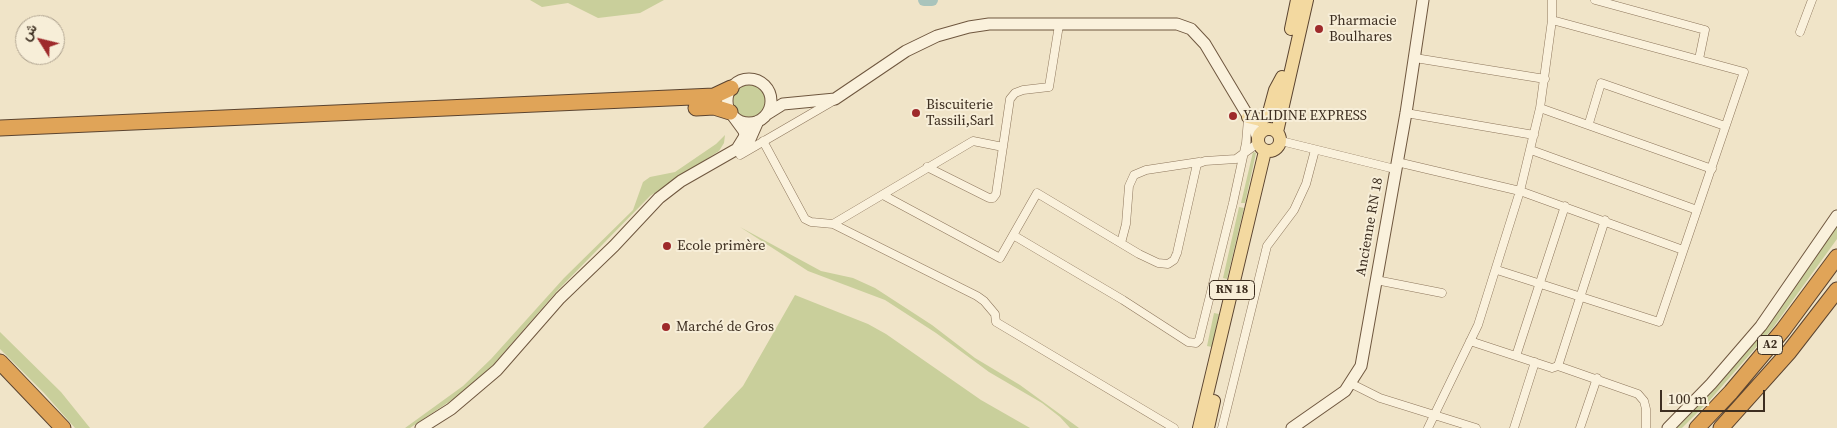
<!DOCTYPE html>
<html>
<head>
<meta charset="utf-8">
<style>
	body { margin:0 }
	#map { position:relative; width:1837px; height:428px; overflow:hidden; background:#f0e4c8; font-family:"Source Serif 4",Vazirmatn,serif }
	canvas { display:block }
	.north { position:absolute; left:15px; top:15px; width:50px; height:50px; box-sizing:border-box; background:#f7eed8; border:1px solid #ada18e; border-radius:50%; rotate:306deg; font-size:14px; font-weight:700; line-height:20px; text-align:center; color:#3d2e20 }
	.north::after { content:''; display:block; margin:auto; width:18px; height:22px; background:#9e2a2b; clip-path:polygon(50% 0,100% 100%,50% 72%,0 100%) }
	.scale { position:absolute; left:1660px; top:390px; width:105px; height:22px; box-sizing:border-box; border:2px solid #3d2e20; border-top:0; padding-left:6px; font-size:15px; line-height:18px; white-space:nowrap; color:#3d2e20; -webkit-text-stroke:4px #f7eed8; paint-order:stroke }
</style>
</head>
<body>
<div id="map">
<canvas width="1837" height="428"></canvas>
<div class="north">ش</div>
<div class="scale">100 m</div>
</div>
<script>
const c = document.querySelector('canvas').getContext('2d');
c.lineJoin = 'round';
function paint(path, color) {
  c.fillStyle = color;
  c.fill(path, 'evenodd');
}
function poly(rows) {
  const path = new Path2D();
  for (const r of rows) {
    if (r.length === 3) {
      path.moveTo(r[0] + r[2], r[1]);
      path.arc(r[0], r[1], r[2], 0, 2 * Math.PI);
      continue;
    }
    path.moveTo(r[0], r[1]);
    for (let i = 2; i < r.length; i += 2) path.lineTo(r[i], r[i + 1]);
  }
  return path;
}
function stroke(path, color, width, dash) {
  c.strokeStyle = color;
  c.lineWidth = width;
  c.lineCap = dash ? 'butt' : 'round';
  c.setLineDash(dash || []);
  c.stroke(path);
}
function drawText(font, color, halo, rows, align = 'center') {
  c.font = font + ' "Source Serif 4",serif';
  c.lineWidth = 4;
  c.setLineDash([]);
  c.textBaseline = 'middle';
  c.strokeStyle = halo;
  c.fillStyle = color;
  for (const [text, x, y, turn = 0] of rows) {
    c.save();
    c.translate(x, y);
    c.rotate((+turn || 0) * Math.PI / 180);
    c.textAlign = isNaN(turn) ? turn : align;
    if (halo) c.strokeText(text, 0, 0);
    c.fillText(text, 0, 0);
    c.restore();
  }
}
const green = poly([
	[530,0,664,0,640,13,598,18,568,3,542,7],
	[749,101,16],
	[725,135,724,143,719,151,650,196,557,291,493,365,465,391,410,428,405,428,463,386,491,359,564,278,633,210,643,182,650,177,675,172,716,144],
	[1253,152,1256,153,1245,203,1241,203],
	[1239,207,1244,208,1227,279,1223,278],
	[1837,226,1837,239,1772,329,1710,400,1682,428,1675,428,1780,309],
	[740,227,821,271,853,278,875,288,932,325,975,358,1020,385,1079,428,1070,428,1060,417,1042,403,989,372,936,333,885,300,808,271],
	[795,295,868,324,886,334,981,400,1030,428,703,428,743,386],
	[1214,313,1219,314,1212,347,1207,346],
	[0,332,61,392,90,428,75,428,44,393,0,349]
]);
const river = poly([
	[924,0,932,0]
]);
const street = poly([
	[1595,0,1705,30,1699,59],
	[1800,32,1812,0],
	[1415,58,1545,79],
	[1540,108,1712,169],
	[1406,113,1534,135],
	[1589,123,1601,83,1725,126],
	[763,141,805,219,811,222,833,224,977,296,984,301,995,314,996,322,1174,428],
	[1281,141,1395,169],
	[1531,150,1697,210],
	[740,155,833,101],
	[1397,162,1520,191,1683,250],
	[927,167,989,198,993,198,996,194,1010,99,1015,93,1023,90,1049,87,1059,25],
	[883,195,1000,258,1037,193,1139,254,1158,263,1168,264,1174,260,1177,253,1197,164,1205,161,1236,159,1258,143],
	[833,224,973,141,1003,147],
	[1013,235,1123,300,1188,342,1196,343,1199,340,1233,203,1246,143,1248,119],
	[1121,243,1126,224,1129,186,1134,175,1146,170,1199,162],
	[1497,270,1659,322,1744,72,1552,20],
	[1376,280,1442,293],
	[1470,341,1552,368,1558,366,1638,394,1644,401,1646,409,1646,428],
	[1516,356,1565,206],
	[1558,366,1605,220],
	[1352,384,1380,398,1476,428],
	[1222,428,1267,246,1294,210,1306,184,1315,150],
	[1428,428,1478,325,1520,191,1540,108,1552,20,1552,0],
	[1514,428,1535,362],
	[1580,428,1597,378]
]);
const secondary = poly([
	[749,101,22],
	[767,114,783,104,835,99,906,51,937,36,969,27,989,24,1177,24,1191,29,1205,44,1251,121,1258,138],
	[747,146,758,121],
	[421,428,451,409,497,370,560,298,614,246,659,198,681,181,737,149,745,136,744,131,733,116],
	[1292,428,1345,391,1361,366,1406,113,1423,0],
	[1668,428,1711,384,1761,326,1837,216]
]);
const primary = poly([
	[1291,29,1297,0],
	[1248,117,1260,120,1268,116,1275,90,1282,77],
	[1269,140,11],
	[1277,132,1307,0],
	[1199,428,1265,151],
	[1208,428,1214,401]
]);
const highway = poly([
	[696,108,714,107,730,112],
	[0,128,714,96,731,88],
	[0,362,63,428],
	[1697,428,1731,392,1783,330,1837,257],
	[1721,428,1789,352,1837,290]
]);
const markers = [
	[1319,29,5,"#9e2a2b"],
	[916,113,5,"#9e2a2b"],
	[1233,116,5,"#9e2a2b"],
	[667,246,5,"#9e2a2b"],
	[666,327,5,"#9e2a2b"]
];
const shields = [
	[1232,290,45],
	[1770,345,25]
];
const shieldNames = [
	["RN 18",1232,290],
	["A2",1770,345]
];
const poiNames = [
	["Pharmacie",1329,21],
	["Boulhares",1329,37],
	["Biscuiterie",926,105],
	["Tassili,Sarl",926,121],
	["YALIDINE EXPRESS",1243,116],
	["Ecole primère",677,246],
	["Marché de Gros",676,327]
];
const streetNames = [
	["Ancienne RN 18",1370,227,-80]
];
paint(green, '#c9cf9b');
stroke(river, '#a9c4bc', 12);
stroke(street, '#8d765c', 9);
stroke(secondary, '#6f573f', 13);
stroke(primary, '#5b4430', 14);
stroke(highway, '#5b4430', 17);
stroke(street, '#faf1dc', 8);
stroke(secondary, '#faf1dc', 11);
stroke(primary, '#f3d9a0', 12);
stroke(highway, '#e0a458', 15);
for (const [x, y, r, color] of markers) {
  const dot = new Path2D();
  dot.arc(x, y, r, 0, 2 * Math.PI);
  c.fillStyle = color;
  c.fill(dot);
  stroke(dot, '#f7eed8', 2);
}
for (const [x, y, w] of shields) {
  const box = new Path2D();
  box.roundRect(x - w / 2, y - 9.5, w, 19, 4);
  c.fillStyle = '#f7eed8';
  c.fill(box);
  stroke(box, '#3d2e20', 1);
}
drawText('bold 12px', '#3d2e20', null, shieldNames);
drawText('14px', '#3d2e20', '#f7eed8', poiNames, 'left');
drawText('14px', '#3d2e20', '#f7eed8', streetNames);
</script>
</body>
</html>
